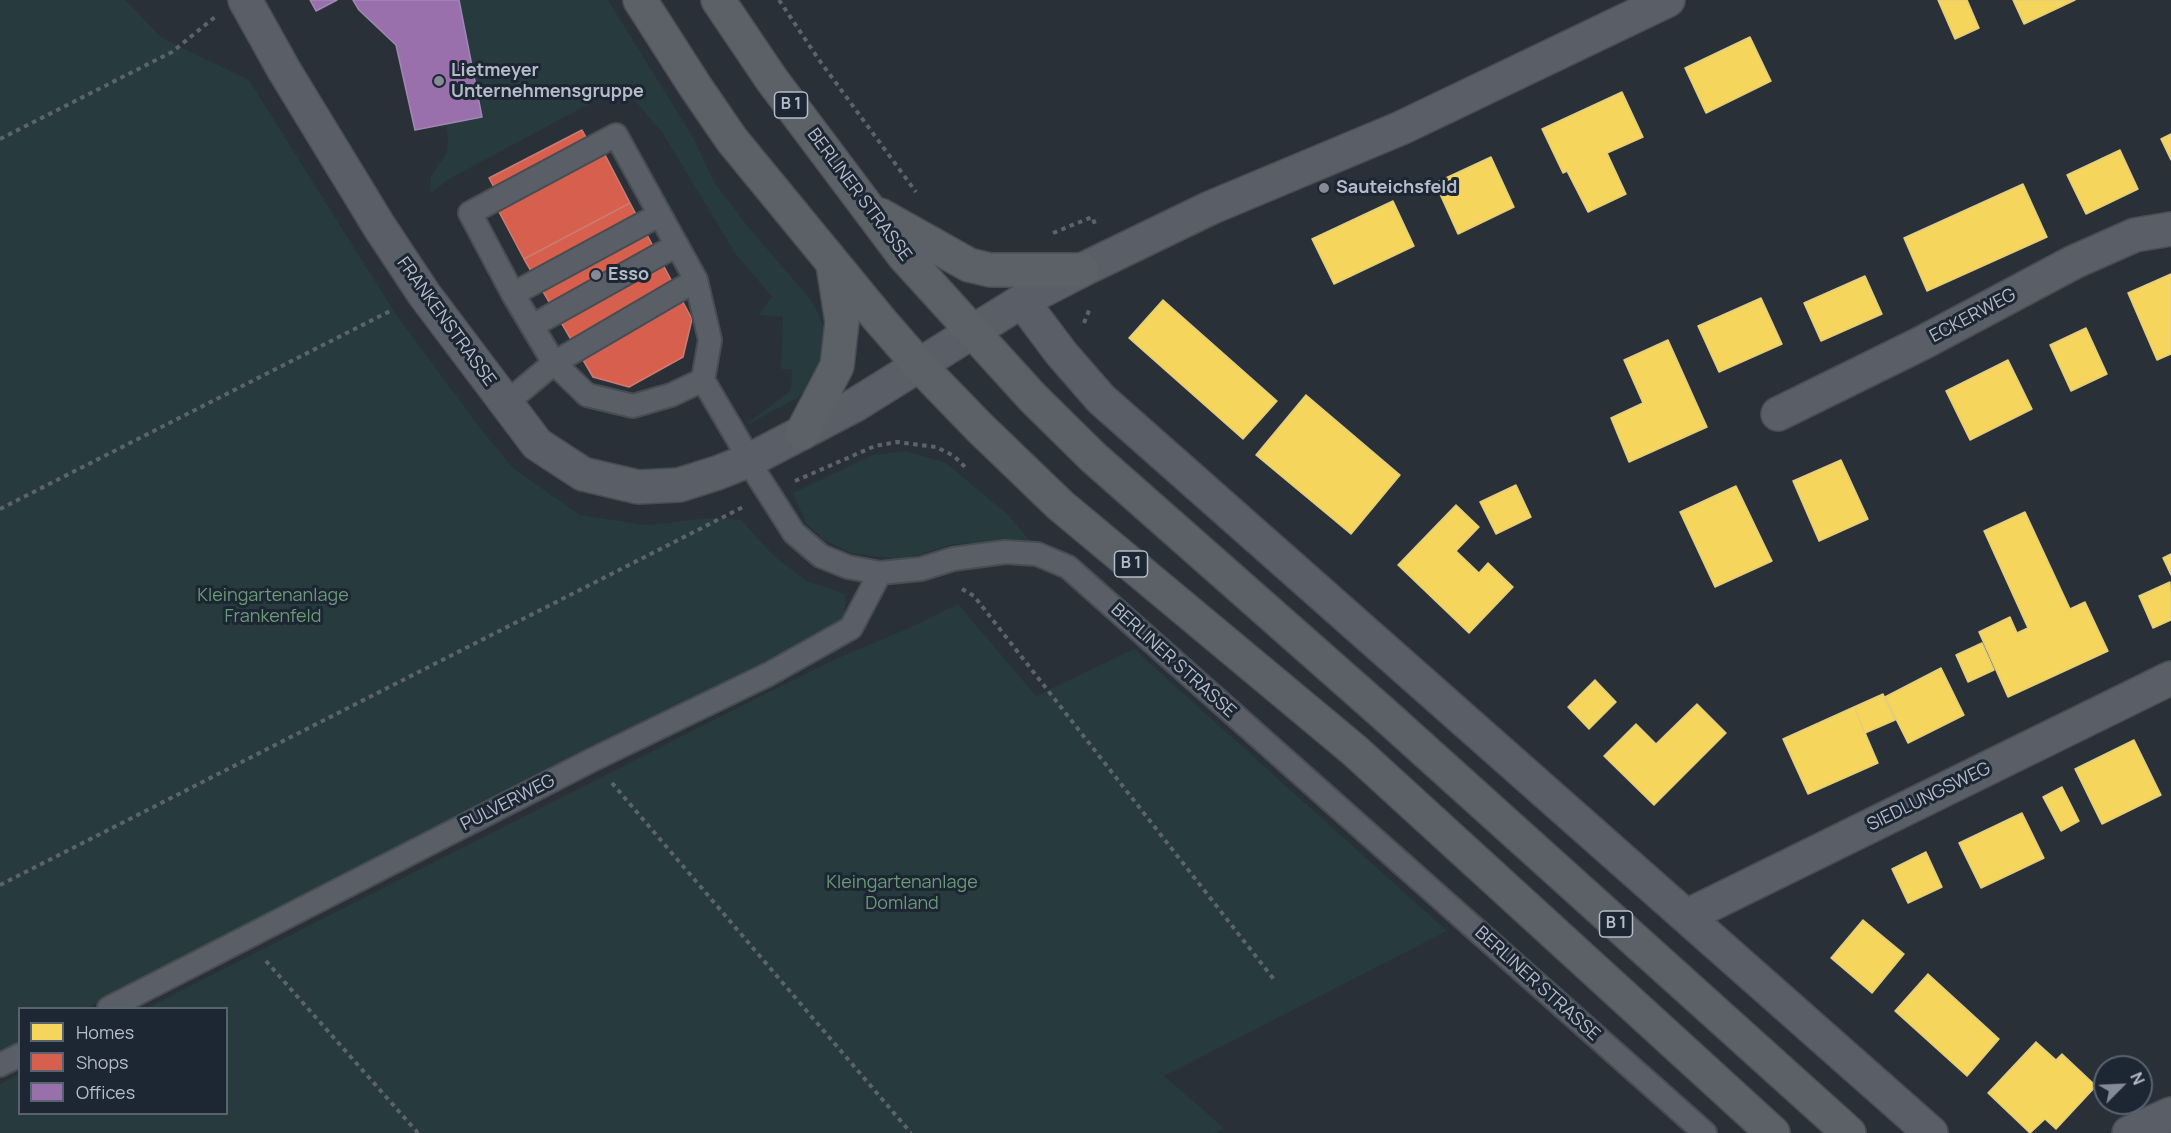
<!DOCTYPE html>
<html>
<head>
<meta charset="utf-8">
<style>
	body { margin:0 }
	#map { position:relative; width:2171px; height:1133px; overflow:hidden; background:#2a3038; font-family:Manrope,sans-serif }
	canvas { display:block }
	.legend { position:absolute; left:18px; top:1007px; width:210px; height:108px; box-sizing:border-box; background:#1d2633; border:2px solid #59626f; margin:0; padding:8px 10px; list-style:none; font-size:18px; color:#b4bcc9 }
	.legend li { display:flex; align-items:center; gap:12px; height:30px }
	.legend b { width:30px; border:2px solid #59626f }
	.north { position:absolute; left:2093px; top:1055px; width:60px; height:60px; box-sizing:border-box; background:#1d2633; border:2px solid #59626f; border-radius:50%; rotate:66deg; font-size:16px; font-weight:700; line-height:24px; text-align:center; color:#b4bcc9 }
	.north::after { content:''; display:block; margin:auto; width:21px; height:27px; background:#848b96; clip-path:polygon(50% 0,100% 100%,50% 72%,0 100%) }
</style>
</head>
<body>
<div id="map">
<canvas width="2171" height="1133"></canvas>
<ul class="legend">
<li><b style="height:16px;background:#f6d55c"></b>Homes</li>
<li><b style="height:16px;background:#d6604d"></b>Shops</li>
<li><b style="height:16px;background:#9970ab"></b>Offices</li>
</ul>
<div class="north">N</div>
</div>
<script>
const c = document.querySelector('canvas').getContext('2d');
c.lineJoin = 'round';
function paint(path, color) {
  c.fillStyle = color;
  c.fill(path, 'evenodd');
}
function poly(rows) {
  const path = new Path2D();
  for (const r of rows) {
    path.moveTo(r[0], r[1]);
    for (let i = 2; i < r.length; i += 2) path.lineTo(r[i], r[i + 1]);
  }
  return path;
}
function stroke(path, color, width, dash) {
  c.strokeStyle = color;
  c.lineWidth = width;
  c.lineCap = dash ? 'butt' : 'round';
  c.setLineDash(dash || []);
  c.stroke(path);
}
function drawText(font, color, halo, rows, align = 'center') {
  c.font = font + ' Manrope,sans-serif';
  c.lineWidth = 6;
  c.setLineDash([]);
  c.textBaseline = 'middle';
  c.strokeStyle = halo;
  c.fillStyle = color;
  for (const [text, x, y, turn = 0] of rows) {
    c.save();
    c.translate(x, y);
    c.rotate((+turn || 0) * Math.PI / 180);
    c.textAlign = isNaN(turn) ? turn : align;
    if (halo) c.strokeText(text, 0, 0);
    c.fillText(text, 0, 0);
    c.restore();
  }
}
const green = poly([
	[0,0,125,0,162,38,249,80,395,313,477,424,513,468,580,515,645,525,712,518,741,520,774,556,807,581,845,594,845,620,88,1008,20,1008,19,1044,0,1054],
	[459,0,608,0,694,139,714,182,749,228,810,299,819,315,826,334,825,352,811,385,797,398,743,427,791,390,792,369,781,369,783,317,759,315,772,297,735,253,662,132,628,93,613,91,449,179,430,194,431,177,447,152,448,137,446,124,481,117],
	[906,451,946,463,1007,514,1030,541,953,544,903,560,852,553,824,540,806,523,793,493,873,455],
	[958,604,1036,696,1134,649,1447,931,1164,1076,1224,1128,1214,1133,0,1133,0,1084,19,1074,20,1114,226,1114,226,1008,147,1008,761,696,838,658,909,628]
]);
const homes = poly([
	[1938,0,1967,0,1979,28,1955,39,1938,0],
	[2013,0,2075,0,2024,24,2013,0],
	[1750,37,1771,81,1706,113,1685,68,1750,37],
	[1622,92,1643,137,1607,153,1626,194,1588,212,1567,171,1563,173,1542,129,1622,92],
	[2171,134,2171,160,2161,139,2171,134],
	[2120,150,2138,189,2086,214,2067,175,2120,150],
	[1491,157,1514,207,1458,234,1435,183,1491,157],
	[2023,184,2047,237,1927,291,1904,238,2023,184],
	[1393,201,1414,246,1334,284,1312,239,1393,201],
	[2171,274,2171,354,2157,360,2128,293,2171,274],
	[1865,276,1882,314,1821,341,1804,303,1865,276],
	[1761,298,1782,344,1719,372,1698,326,1761,298],
	[1163,300,1277,401,1243,439,1129,338,1163,300],
	[2086,328,2107,374,2071,391,2050,345,2086,328],
	[1668,340,1707,427,1629,462,1611,418,1643,403,1624,360,1668,340],
	[2008,360,2032,409,1970,440,1946,391,2008,360],
	[1306,395,1400,475,1351,534,1256,455,1306,395],
	[1841,460,1868,519,1819,541,1793,481,1841,460],
	[1516,485,1531,517,1496,534,1480,502,1516,485],
	[1736,486,1772,561,1715,587,1680,512,1736,486],
	[1456,505,1479,527,1456,551,1479,573,1488,563,1513,587,1469,633,1398,565,1456,505],
	[2025,512,2070,609,2085,602,2108,651,2008,697,1979,632,2010,617,2017,633,2028,628,1984,531,2025,512],
	[2171,554,2171,575,2163,558,2171,554],
	[2170,582,2171,620,2153,628,2139,596,2170,582],
	[1982,643,1994,670,1968,682,1956,655,1982,643],
	[1941,668,1964,715,1908,743,1885,697,1941,668],
	[1595,680,1616,702,1589,729,1568,707,1595,680],
	[1883,694,1895,720,1865,733,1854,707,1883,694],
	[1697,704,1726,733,1654,805,1604,756,1636,724,1656,744,1697,704],
	[1854,707,1878,763,1808,794,1783,739,1854,707],
	[2134,740,2161,795,2102,824,2075,769,2134,740],
	[2062,787,2079,821,2061,831,2043,797,2062,787],
	[2022,813,2044,858,1981,888,1959,843,2022,813],
	[1926,852,1942,887,1908,903,1892,869,1926,852],
	[1863,920,1904,954,1872,993,1831,958,1863,920],
	[1928,974,1999,1039,1967,1076,1895,1011,1928,974],
	[2036,1042,2056,1060,2062,1054,2096,1086,2056,1129,2045,1119,2030,1133,1988,1093,2036,1042]
]);
const shops = poly([
	[582,130,597,157,504,206,489,178,582,130],
	[604,153,630,203,524,259,498,210,604,153],
	[630,203,692,319,683,357,629,387,593,377,524,259,630,203]
]);
const offices = poly([
	[310,0,337,0,316,11,310,0],
	[353,0,459,0,482,117,415,130,396,45,359,10,353,0]
]);
const path = poly([
	[779,0,817,57,916,192],
	[0,139,172,52,215,17],
	[1053,233,1092,217,1095,224],
	[1084,323,1090,308],
	[795,481,875,446,897,442,936,447,954,456,965,467],
	[0,509,392,310],
	[962,589,974,596,1276,982],
	[612,783,911,1133],
	[0,885,743,507],
	[266,961,418,1133]
]);
const lane = poly([
	[513,294,659,215],
	[532,326,677,245],
	[703,380,671,395,633,406,587,395,554,363,513,294,470,213,616,135,696,280,710,340,703,380,750,460,757,475,794,533,821,556,848,567,880,573,921,569,953,559,1005,552,1037,554,1068,567,1705,1133],
	[505,404,554,363,696,280],
	[109,1008,592,760,769,674,851,628,880,573],
	[0,1065,20,1055]
]);
const street = poly([
	[245,0,284,70,379,226,424,294,537,444,583,474,638,487,679,485,717,473,750,460,855,405,1022,301,1082,270,1210,208,1401,128,1668,0],
	[1022,301,1061,353,1101,399,1931,1133],
	[1778,414,1922,343,2074,262,2135,235,2171,229],
	[1687,916,2171,678],
	[2129,1133,2171,1114]
]);
const primary = poly([
	[640,0,695,86,732,140,879,319,919,365,979,427,1060,505,1354,750,1773,1133],
	[718,0,772,80,904,256,1033,398,1094,458,1384,714,1849,1133],
	[880,215,969,265,990,270,1082,270],
	[802,433,837,366,842,322,833,265]
]);
const markers = [
	[439,81,6,"#848b96"],
	[1324,188,6,"#848b96"],
	[596,275,6,"#848b96"]
];
const shields = [
	[791,105,33],
	[1131,564,33],
	[1616,924,33]
];
const shieldNames = [
	["B 1",791,105],
	["B 1",1131,564],
	["B 1",1616,924]
];
const poiNames = [
	["Lietmeyer",451,71],
	["Unternehmensgruppe",451,92],
	["Sauteichsfeld",1336,188],
	["Esso",608,275]
];
const streetNames = [
	["BERLINER STRASSE",859,195,53],
	["ECKERWEG",1973,316,-28],
	["FRANKENSTRASSE",446,322,54],
	["BERLINER STRASSE",1173,661,42],
	["SIEDLUNGSWEG",1929,797,-26],
	["PULVERWEG",508,803,-27],
	["BERLINER STRASSE",1537,984,42]
];
const parkNames = [
	["Kleingartenanlage",273,596],
	["Frankenfeld",273,617],
	["Kleingartenanlage",902,883],
	["Domland",902,904]
];
paint(green, '#273a3e');
paint(homes, '#f6d55c');
stroke(homes, '#e2ce7d', 1.5);
paint(shops, '#d6604d');
stroke(shops, '#cc7c72', 1.5);
paint(offices, '#9970ab');
stroke(offices, '#a187b4', 1.5);
stroke(lane, '#484c53', 26);
stroke(street, '#484c53', 36);
stroke(primary, '#484c55', 36);
stroke(path, '#5d636a', 4, [4.5, 4.5]);
stroke(lane, '#5a5e66', 22);
stroke(street, '#5a5e66', 33);
stroke(primary, '#5c6168', 33);
for (const [x, y, r, color] of markers) {
  const dot = new Path2D();
  dot.arc(x, y, r, 0, 2 * Math.PI);
  c.fillStyle = color;
  c.fill(dot);
  stroke(dot, '#1d2633', 2);
}
for (const [x, y, w] of shields) {
  const box = new Path2D();
  box.roundRect(x - w / 2, y - 13, w, 26, 4.5);
  c.fillStyle = '#1d2633';
  c.fill(box);
  stroke(box, '#b4bcc9', 1.5);
}
drawText('bold 16px', '#b4bcc9', null, shieldNames);
drawText('bold 18px', '#b4bcc9', '#1d2633', poiNames, 'left');
drawText('18px', '#b4bcc9', '#1d2633', streetNames);
drawText('18px', '#6b9a76', '#1d2633', parkNames);
</script>
</body>
</html>
